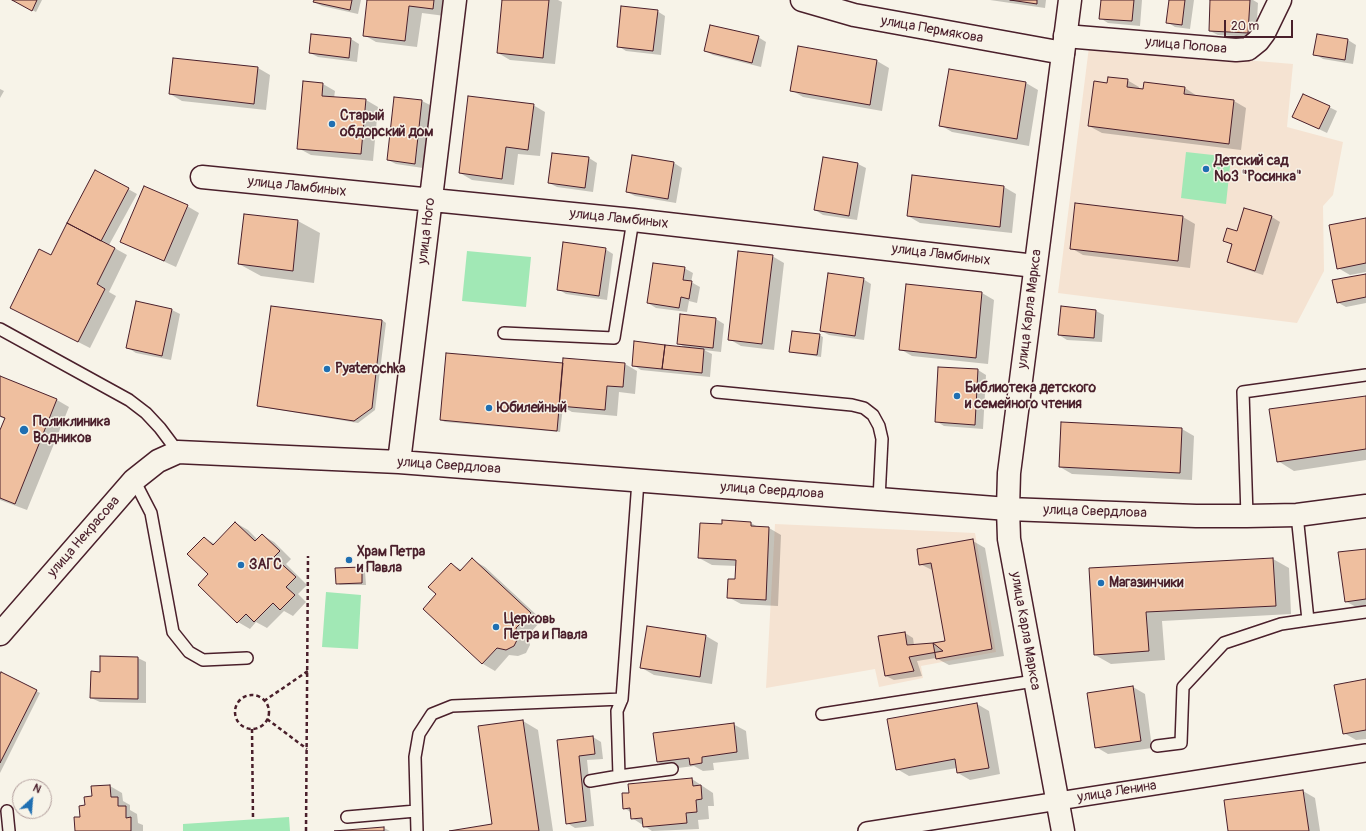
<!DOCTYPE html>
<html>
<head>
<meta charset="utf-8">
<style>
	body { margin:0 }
	#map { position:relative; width:1366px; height:831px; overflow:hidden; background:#f7f3e8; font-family:Pangolin,sans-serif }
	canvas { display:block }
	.north { position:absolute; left:12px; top:779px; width:40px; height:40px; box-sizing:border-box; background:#f7f3e8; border:1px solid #b29e9c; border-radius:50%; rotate:26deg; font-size:11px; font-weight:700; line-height:16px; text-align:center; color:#4a1f2b }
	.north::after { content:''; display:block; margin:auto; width:14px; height:18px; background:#1f6fb2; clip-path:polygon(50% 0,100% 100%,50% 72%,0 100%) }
	.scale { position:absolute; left:1224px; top:20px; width:69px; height:18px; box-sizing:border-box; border:2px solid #4a1f2b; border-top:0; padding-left:5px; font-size:12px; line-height:14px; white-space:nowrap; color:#4a1f2b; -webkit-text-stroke:3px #f7f3e8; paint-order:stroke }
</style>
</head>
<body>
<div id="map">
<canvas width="1366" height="831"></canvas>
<div class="north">N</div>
<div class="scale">20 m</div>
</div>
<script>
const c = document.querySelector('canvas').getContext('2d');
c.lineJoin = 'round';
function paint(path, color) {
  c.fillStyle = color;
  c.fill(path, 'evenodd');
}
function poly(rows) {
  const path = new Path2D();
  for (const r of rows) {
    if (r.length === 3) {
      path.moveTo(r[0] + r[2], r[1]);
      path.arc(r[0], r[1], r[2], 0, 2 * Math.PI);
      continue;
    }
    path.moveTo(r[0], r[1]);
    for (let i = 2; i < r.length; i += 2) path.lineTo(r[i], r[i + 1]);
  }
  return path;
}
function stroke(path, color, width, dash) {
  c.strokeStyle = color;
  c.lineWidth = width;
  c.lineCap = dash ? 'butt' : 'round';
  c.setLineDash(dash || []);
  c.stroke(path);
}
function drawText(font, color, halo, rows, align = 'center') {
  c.font = font + ' Pangolin,sans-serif';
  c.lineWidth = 3;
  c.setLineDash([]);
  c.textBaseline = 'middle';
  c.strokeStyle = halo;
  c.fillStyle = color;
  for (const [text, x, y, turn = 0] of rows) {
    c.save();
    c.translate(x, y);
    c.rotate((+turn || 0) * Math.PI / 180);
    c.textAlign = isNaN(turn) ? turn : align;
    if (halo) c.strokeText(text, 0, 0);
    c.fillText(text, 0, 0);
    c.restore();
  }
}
const built = poly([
	[1089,47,1293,64,1287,127,1343,142,1333,195,1323,206,1324,271,1297,323,1058,293],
	[775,524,975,533,996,652,921,666,923,678,879,687,875,669,766,688]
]);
const green = poly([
	[1186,152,1231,157,1226,204,1181,198],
	[467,251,531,257,526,307,462,301],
	[326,592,361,595,358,649,322,647],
	[289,817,290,831,183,831,183,824]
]);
const shadow = poly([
	[13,0,42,0,36,12],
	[315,0,361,0,358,14,322,6,314,2],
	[368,0,447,0,445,16,422,13,417,47,376,42,364,35],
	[503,0,558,0,562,2,555,64,510,60,498,53],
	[990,0,1046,0,1045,8],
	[1102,0,1142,0,1140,26,1108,23,1100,18],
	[1170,0,1194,0,1190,29,1175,27,1167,22],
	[1211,0,1253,0,1258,3,1256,37,1218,35,1210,31],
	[657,11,665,16,661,55,626,51,618,46],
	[1318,35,1348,40,1356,45,1353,64,1323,59,1315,54],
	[758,37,766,42,761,67,713,55,705,51],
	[351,39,359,44,357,62,318,57,310,53],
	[799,47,877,61,889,68,882,111,803,97,791,90],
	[174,59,258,68,270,75,266,110,182,101,170,94],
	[950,70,1026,83,1038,90,1029,146,952,132,940,125],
	[1127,80,1139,87,1139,89,1185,88,1197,96,1234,101,1246,108,1241,150,1102,133,1089,126,1108,84],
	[323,84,335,91,334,98,366,100,378,107,373,161,311,155,298,148],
	[0,89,4,91,0,98],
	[422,101,430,105,423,168,396,164,388,160],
	[533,105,545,112,540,156,518,154,514,185,472,180,460,173],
	[1329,107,1337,111,1327,133,1294,117],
	[589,158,597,163,593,192,557,187,549,183],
	[674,163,682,168,676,203,635,196,627,192],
	[858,164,866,168,857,220,823,215,815,210],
	[96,171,137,194,109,245,127,255,109,292,116,296,90,348,11,308,52,257],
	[913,176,1004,187,1016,194,1012,233,920,223,908,216],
	[187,206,199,213,176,267,121,242],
	[244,215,298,221,320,233,314,283,261,276,239,264],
	[1183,217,1195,224,1190,268,1083,255,1071,248],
	[1272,217,1280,222,1263,275,1236,266,1228,262,1232,245,1224,240,1237,232],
	[1366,219,1366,272,1350,275,1338,268],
	[605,249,613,254,607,300,566,294,558,289],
	[772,256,784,263,774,350,741,346,729,339],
	[684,268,693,273,691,282,700,287,697,303,689,301,687,312,656,308,648,303],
	[1366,275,1366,303,1346,307,1337,302],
	[863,279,871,284,864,340,829,335,821,331],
	[906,285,982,293,994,300,988,364,912,356,900,349],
	[272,307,382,320,386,323,375,410,358,423,262,407,258,405],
	[1061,307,1096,311,1104,315,1102,342,1067,340,1059,335],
	[172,310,180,314,171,360,136,353,128,348],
	[681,315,716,319,724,324,721,352,704,350,712,354,710,377,641,370,633,365,686,348,678,343],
	[819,335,823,337,821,357,794,353,790,351],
	[564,359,625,364,637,371,635,394,619,392,617,416,572,412,563,407,560,432,445,422,441,420,562,364],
	[939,368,978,370,986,375,983,429,944,426,936,421],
	[0,377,57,400,69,407,27,510,0,500,0,432,5,419,0,417],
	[1366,397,1366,460,1294,471,1278,461],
	[1062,423,1182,429,1194,436,1192,480,1072,474,1060,467],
	[236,523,248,530,258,540,262,535,274,542,291,559,286,564,307,585,298,594,306,602,293,616,284,611,267,628,256,622,250,629,238,622,210,574,204,538,215,544],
	[751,523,758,527,769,528,781,535,778,606,741,604,728,597,736,581,737,566,712,565,699,558,723,525],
	[973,541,985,548,1004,656,949,665,936,658,917,661,922,676,894,680,886,676,905,633,913,638,914,645,946,642,934,571,920,564],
	[1366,550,1366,607,1358,608,1345,601],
	[1273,559,1289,568,1291,614,1162,621,1165,660,1111,664,1095,655,1090,568],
	[473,560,485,567,542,620,528,635,530,645,526,653,518,656,509,655,495,671,483,664,424,609,438,594,451,564,462,570],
	[362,568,365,571,366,585,340,585,337,583],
	[647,627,706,636,718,643,712,684,654,675,642,668],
	[101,657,138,658,146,662,146,703,100,702,91,698,101,673],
	[2,673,40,693,0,773,0,676],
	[1366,680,1366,739,1356,740,1344,733],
	[1133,687,1145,694,1152,748,1108,754,1096,747],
	[977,704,989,711,1000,774,970,780,958,773,957,768,909,776,897,769],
	[523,721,538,730,553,831,451,831,493,825],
	[733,724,746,731,749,759,713,763,714,770,703,771,694,766,670,769,658,762],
	[593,737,601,742,603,759,587,760,594,826,575,828,567,823,558,741],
	[692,779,713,793,714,806,708,806,709,819,698,820,699,829,652,831,632,818,632,813,624,808,630,794,629,785],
	[110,786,122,793,123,801,130,805,130,810,137,814,138,823,143,825,143,831,76,831,86,806,93,797],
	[1303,791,1315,798,1320,831,1229,831,1225,801],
	[384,828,390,831,345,831]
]);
const building = poly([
	[12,0,37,0,32,11,12,0],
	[314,0,352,0,350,10,313,2,314,0],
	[367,0,434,0,433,9,409,6,405,41,363,36,367,0],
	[502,0,549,0,543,58,497,53,502,0],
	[1010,0,1037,0,1037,4,1010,0],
	[1101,0,1134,0,1132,21,1099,19,1101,0],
	[1169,0,1185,0,1182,25,1166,23,1169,0],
	[1210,0,1250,0,1248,33,1209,31,1210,0],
	[621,6,658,10,653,51,617,47,621,6],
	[710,25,759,36,752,63,704,51,710,25],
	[311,34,351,38,349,58,309,53,311,34],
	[1317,34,1348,39,1345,60,1313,55,1317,34],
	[798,46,877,60,870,105,790,91,798,46],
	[173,58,258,67,254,104,169,94,173,58],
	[949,69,1026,82,1017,139,939,126,949,69],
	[1108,77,1128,79,1127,87,1143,89,1144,82,1185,87,1184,94,1234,100,1229,144,1088,126,1094,81,1107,83,1108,77],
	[303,81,323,83,322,96,366,99,361,154,297,149,303,81],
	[1303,94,1330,106,1319,129,1292,117,1303,94],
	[468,96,534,104,528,150,506,147,502,179,459,173,468,96],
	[394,97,422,100,415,164,387,160,394,97],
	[552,153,589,157,585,188,548,183,552,153],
	[632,155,674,162,668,199,626,192,632,155],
	[823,157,858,163,849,216,814,210,823,157],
	[95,170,129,188,101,241,67,223,95,170],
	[912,175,1004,186,1000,227,907,216,912,175],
	[144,186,188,205,164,261,120,242,144,186],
	[1075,203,1183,216,1178,261,1070,249,1075,203],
	[1244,208,1272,216,1255,271,1227,262,1232,244,1223,241,1227,228,1237,231,1244,208],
	[244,214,298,220,293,271,238,264,244,214],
	[1366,218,1366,263,1337,269,1329,225,1366,218],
	[67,223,115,248,97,284,105,289,78,342,10,308,39,249,51,255,67,223],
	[563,242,606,248,599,296,557,290,563,242],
	[738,251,773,255,762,344,728,340,738,251],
	[653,263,685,267,683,280,692,281,689,299,681,297,679,308,647,303,653,263],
	[828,273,864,278,855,336,820,331,828,273],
	[1366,274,1366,297,1337,303,1332,280,1366,274],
	[906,284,982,292,976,358,899,350,906,284],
	[136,301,172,309,162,356,126,348,136,301],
	[271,306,382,320,372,408,354,421,257,406,271,306],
	[1061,306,1096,310,1094,338,1058,335,1061,306],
	[680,314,716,318,713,348,677,344,680,314],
	[792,331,820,334,817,355,789,352,792,331],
	[634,341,665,345,662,369,632,366,634,341],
	[665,345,704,349,702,373,662,369,665,345],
	[446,353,563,363,557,431,440,420,446,353],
	[563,358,625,363,623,387,607,386,605,410,559,406,563,358],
	[938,367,978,369,975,425,935,422,938,367],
	[0,376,57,399,15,504,0,498,0,430,5,418,0,416,0,376],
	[1366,396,1366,449,1277,462,1269,409,1366,396],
	[1061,422,1182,428,1180,473,1059,467,1061,422],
	[722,520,751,522,751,526,769,527,766,600,727,598,728,579,735,579,736,560,698,558,700,523,722,524,722,520],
	[235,522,255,541,262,534,280,551,274,557,296,577,286,587,295,595,280,610,273,603,254,622,246,614,237,623,198,585,208,574,187,554,204,537,213,545,235,522],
	[973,539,992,649,936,659,933,643,945,641,931,563,919,565,917,549,973,539],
	[1366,549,1366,599,1345,602,1338,552,1366,549],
	[472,558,531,613,516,628,518,638,514,646,506,650,497,648,482,664,423,609,436,594,428,587,451,563,460,571,472,558],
	[1273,558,1276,606,1146,612,1149,651,1094,655,1089,568,1273,558],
	[362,567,362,583,336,584,335,568,362,567],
	[647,626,706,635,700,677,640,668,647,626],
	[905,632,907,645,933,643,943,651,909,657,914,671,885,676,878,636,905,632],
	[100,656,138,657,138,699,90,698,91,671,100,672,100,656],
	[1,672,37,690,0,763,0,674,1,672],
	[1366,679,1366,730,1343,734,1334,685,1366,679],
	[1133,686,1141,741,1095,748,1087,693,1133,686],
	[977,703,989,768,957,773,955,759,896,770,887,719,977,703],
	[523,720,539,831,449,831,492,824,478,726,523,720],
	[734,723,737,752,702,757,702,763,690,765,689,758,657,762,653,733,734,723],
	[593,736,595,754,579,756,586,821,566,824,557,740,593,736],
	[692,778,693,786,701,785,702,799,696,800,697,812,686,813,687,823,643,827,642,818,631,819,630,808,623,809,622,793,629,793,628,784,692,778],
	[110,785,111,797,118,797,118,806,126,806,126,818,131,817,131,831,75,831,74,817,80,817,79,806,85,805,84,797,92,796,91,786,110,785],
	[1303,790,1309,831,1228,831,1224,800,1303,790],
	[384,827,384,831,334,831,384,827]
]);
const path = poly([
	[252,712,17],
	[264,701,308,671],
	[267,719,307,749],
	[252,729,253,819],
	[306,831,308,556]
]);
const service = poly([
	[0,329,129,400,146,413,160,428,178,452],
	[504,333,614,338,633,220],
	[717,392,852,405,864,408,873,415,879,426,882,439,879,499],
	[134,480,151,513,173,632,189,652,203,660,247,658],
	[1247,516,1243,392,1366,375],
	[1308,620,1366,612],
	[622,699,617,711,619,776,672,769],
	[822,714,1034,681],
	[1157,746,1181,743,1183,687,1224,643,1281,624,1308,620,1297,515],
	[590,781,619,776],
	[7,811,9,831],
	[347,817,416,811],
	[417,831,415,757,419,734,432,714,452,706,622,699,638,481]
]);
const pedestrian = poly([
	[867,831,1366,753]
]);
const minor = poly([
	[802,0,854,15,1063,53],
	[1065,36,1236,50,1248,49,1258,41,1264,33,1280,0],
	[202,177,633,220,1035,266],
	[399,462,455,0],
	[0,634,134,480,158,461,178,452,399,462,1008,509]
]);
const tertiary = poly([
	[1008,509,1196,516,1247,516,1297,515,1366,506],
	[1063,831,1009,539,1008,509,1009,473,1070,0]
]);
const markers = [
	[332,124,4,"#1f6fb2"],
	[1206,169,4,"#1f6fb2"],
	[327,369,4,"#1f6fb2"],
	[957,396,4,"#1f6fb2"],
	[489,408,4,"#1f6fb2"],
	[24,430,5,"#1f6fb2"],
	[349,560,4,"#1f6fb2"],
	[241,565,4,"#1f6fb2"],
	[1101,583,4,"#1f6fb2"],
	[496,627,4,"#1f6fb2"]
];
const streetNames = [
	["улица Пермякова",932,30,10],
	["улица Попова",1186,46,5],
	["улица Ламбиных",297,187,6],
	["улица Ламбиных",619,219,6],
	["улица Ного",427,231,-83],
	["улица Ламбиных",941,255,7],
	["улица Карла Маркса",1030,309,-83],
	["улица Свердлова",449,466,4],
	["улица Свердлова",772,491,4],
	["улица Свердлова",1095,512,2],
	["улица Некрасова",84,537,-49],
	["улица Карла Маркса",1025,631,80],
	["улица Ленина",1117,792,-9]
];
const poiNames = [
	["Старый",340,116],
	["обдорский дом",340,132],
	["Детский сад",1214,161],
	["№3 \"Росинка\"",1214,177],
	["Pyaterochka",335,369],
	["Библиотека детского",965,388],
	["и семейного чтения",965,404],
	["Юбилейный",497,408],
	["Поликлиника",33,422],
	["Водников",33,438],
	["Храм Петра",357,552],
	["и Павла",357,568],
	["ЗАГС",249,565],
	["Магазинчики",1109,583],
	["Церковь",504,619],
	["Петра и Павла",504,635]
];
paint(built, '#f5e3d2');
paint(green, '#a1e8b5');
paint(shadow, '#0003');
paint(building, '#efbf9f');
stroke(building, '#4a1f2b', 1);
stroke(service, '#4a1f2b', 14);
stroke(pedestrian, '#4a1f2b', 20);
stroke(minor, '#4a1f2b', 25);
stroke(tertiary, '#4a1f2b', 25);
stroke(path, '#4a1f2b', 2.5, [4, 3]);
stroke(service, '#f7f3e8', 11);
stroke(pedestrian, '#f7f3e8', 17);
stroke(minor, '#f7f3e8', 22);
stroke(tertiary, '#f7f3e8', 22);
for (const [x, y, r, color] of markers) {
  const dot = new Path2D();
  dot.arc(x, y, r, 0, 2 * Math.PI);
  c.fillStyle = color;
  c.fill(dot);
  stroke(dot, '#f7f3e8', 1.5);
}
drawText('14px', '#4a1f2b', '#f7f3e8', streetNames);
drawText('bold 14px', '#4a1f2b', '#f7f3e8', poiNames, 'left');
</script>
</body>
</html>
